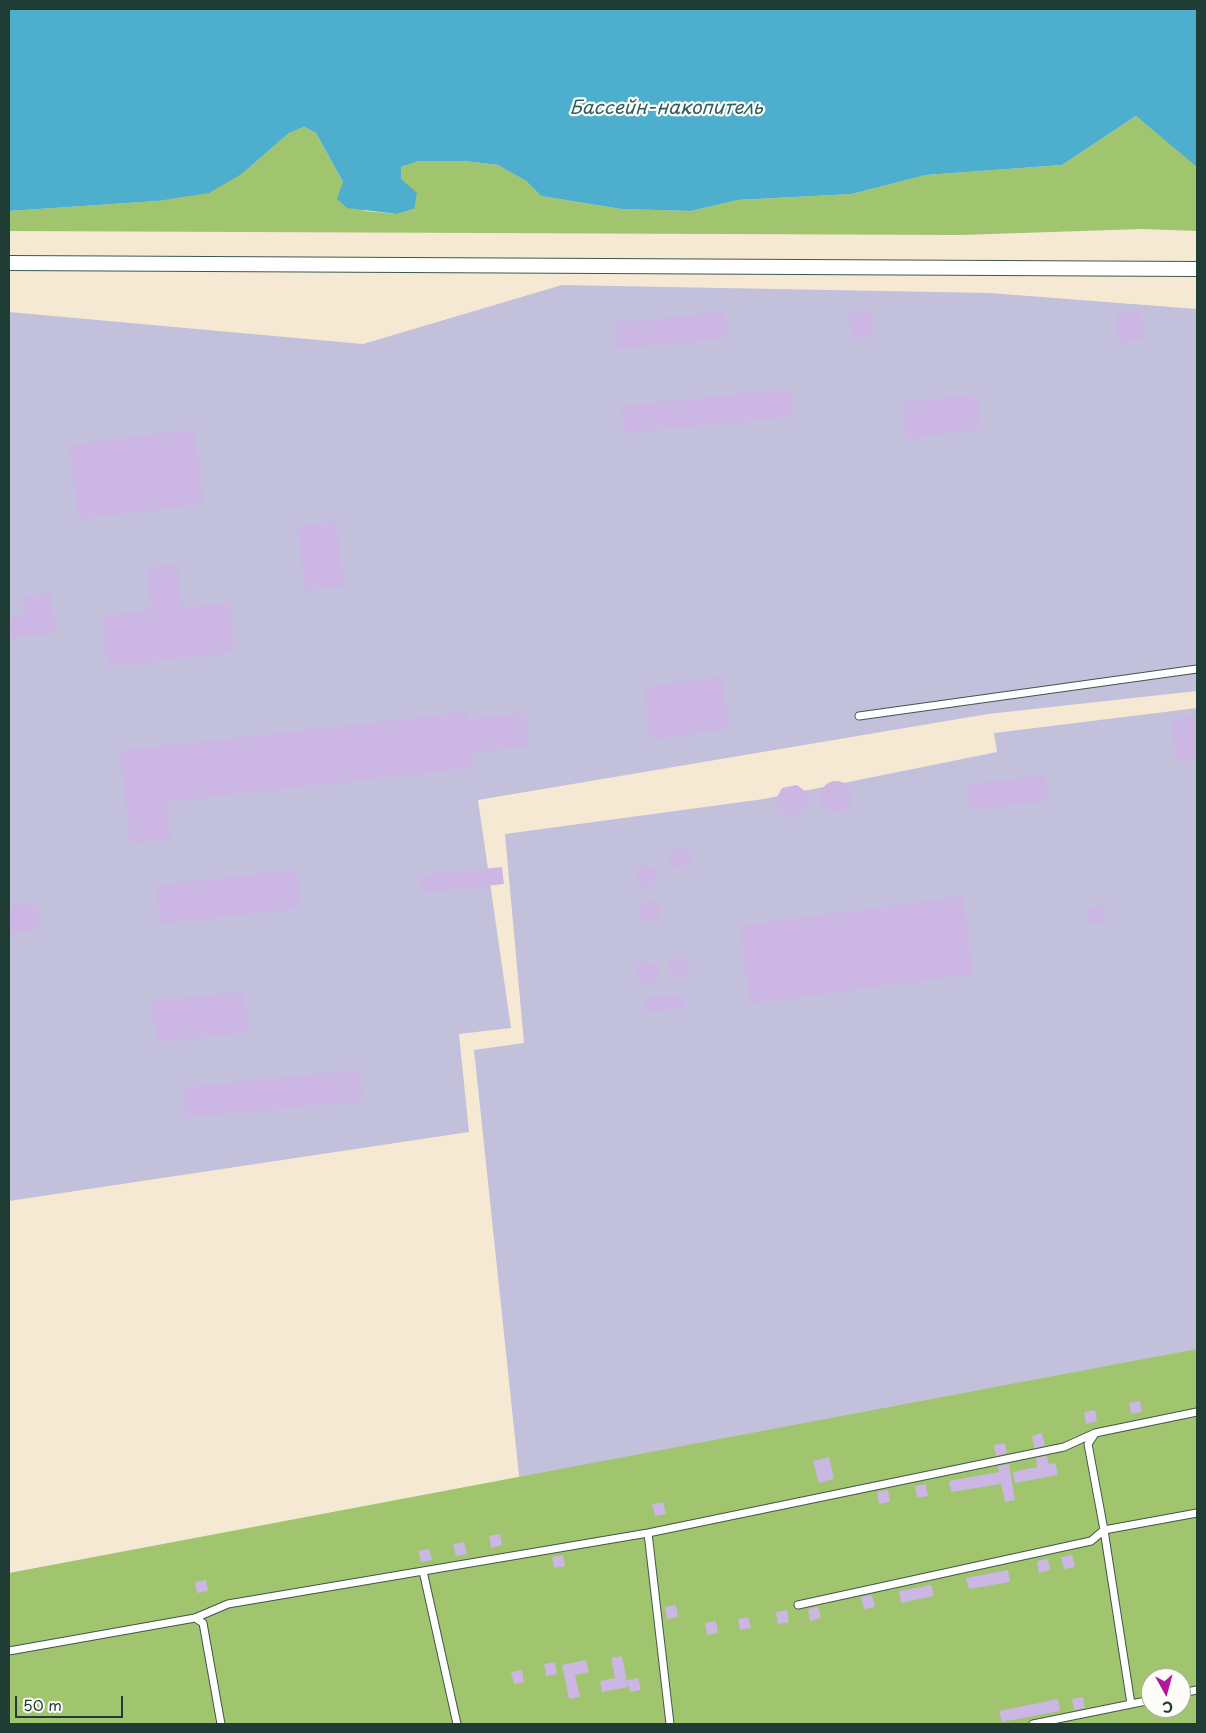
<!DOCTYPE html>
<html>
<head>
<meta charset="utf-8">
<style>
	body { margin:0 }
	#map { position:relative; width:1206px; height:1733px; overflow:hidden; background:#f6e9d4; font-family:"Playpen Sans",sans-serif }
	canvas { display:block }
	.frame { position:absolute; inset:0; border:10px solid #1f3d34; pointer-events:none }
	.north { position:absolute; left:1141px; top:1668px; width:50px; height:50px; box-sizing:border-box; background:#fdfcf7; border:1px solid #a4b0a9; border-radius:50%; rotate:173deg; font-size:14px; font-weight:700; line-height:20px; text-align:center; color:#1f3d34 }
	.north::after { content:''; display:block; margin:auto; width:18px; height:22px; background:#b5179e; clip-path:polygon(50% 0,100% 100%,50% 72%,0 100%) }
	.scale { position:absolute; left:15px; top:1696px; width:108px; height:22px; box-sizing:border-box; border:2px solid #1f3d34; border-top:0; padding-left:6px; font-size:15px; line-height:18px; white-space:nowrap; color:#1f3d34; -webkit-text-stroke:4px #fdfcf7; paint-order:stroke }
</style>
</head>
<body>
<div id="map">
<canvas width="1206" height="1733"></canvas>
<div class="frame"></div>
<div class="north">С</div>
<div class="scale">50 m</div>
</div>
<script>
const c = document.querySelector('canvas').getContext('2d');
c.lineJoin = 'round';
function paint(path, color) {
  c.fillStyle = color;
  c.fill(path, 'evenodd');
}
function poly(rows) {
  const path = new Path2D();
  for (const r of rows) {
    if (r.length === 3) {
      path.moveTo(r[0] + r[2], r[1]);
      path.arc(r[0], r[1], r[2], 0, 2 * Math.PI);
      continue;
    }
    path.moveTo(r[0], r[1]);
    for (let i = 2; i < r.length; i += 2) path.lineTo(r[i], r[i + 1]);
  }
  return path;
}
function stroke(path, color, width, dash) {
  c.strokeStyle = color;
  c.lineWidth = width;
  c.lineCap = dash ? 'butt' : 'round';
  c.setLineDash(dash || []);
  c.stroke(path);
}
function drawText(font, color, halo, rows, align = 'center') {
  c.font = font + ' "Playpen Sans",sans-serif';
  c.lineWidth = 4.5;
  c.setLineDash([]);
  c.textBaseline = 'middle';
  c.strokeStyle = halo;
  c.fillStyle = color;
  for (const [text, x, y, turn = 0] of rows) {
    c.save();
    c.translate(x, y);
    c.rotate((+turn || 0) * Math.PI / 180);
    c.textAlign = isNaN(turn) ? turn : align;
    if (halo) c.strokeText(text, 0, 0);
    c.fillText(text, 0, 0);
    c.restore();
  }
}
const industrial = poly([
	[562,285,990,293,1197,309,1197,691,988,714,478,800,511,1028,459,1034,469,1132,9,1201,9,312,363,344],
	[1197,708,1197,1357,520,1485,474,1050,524,1043,505,834,764,799,997,752,994,733]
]);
const green = poly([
	[1136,116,1197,166,1197,231,1143,229,960,235,9,231,9,211,157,201,243,173,289,133,304,127,316,133,343,182,364,211,397,214,414,209,401,179,401,167,419,161,464,161,498,165,526,181,541,196,621,209,691,211,738,200,852,194,926,175,1062,165],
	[1197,1349,1197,1724,9,1724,9,1573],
	[1151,1678,1181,1678,1181,1708,1151,1708]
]);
const water = poly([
	[9,9,1197,9,1197,167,1136,116,1062,165,926,175,852,194,738,200,691,211,621,209,541,196,526,181,498,165,464,161,419,161,401,167,401,179,417,193,414,209,397,214,347,208,337,199,343,182,316,133,304,127,289,133,243,173,209,193,157,201,9,211]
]);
const building = poly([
	[871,311,874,337,852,339,849,313],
	[725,312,728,338,617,349,615,323],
	[1141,312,1143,340,1119,342,1116,314],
	[790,389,793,417,624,433,621,406],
	[977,394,982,429,906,439,902,403],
	[194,429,204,504,78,519,69,445],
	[336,521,344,586,305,591,297,526],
	[177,564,182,608,229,602,234,652,108,667,102,616,151,610,146,567],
	[51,593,56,633,9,638,9,617,24,616,22,596],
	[722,676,729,729,651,740,644,687],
	[468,712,469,719,525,713,528,746,472,753,473,768,167,802,171,839,130,844,120,751],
	[1197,716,1197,760,1176,762,1171,719],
	[1045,775,1048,801,971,810,967,784],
	[836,797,16],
	[797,785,813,797,805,811,796,817,790,817,781,812,778,807,777,797,782,788],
	[681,859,11],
	[643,866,650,866,657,870,656,880,646,889,638,883,636,877,637,870],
	[502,867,504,884,422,893,420,876],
	[297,870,301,908,160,924,156,885],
	[963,896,973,974,750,1004,740,926],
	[649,898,657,903,661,909,660,916,652,922,645,921,639,912,641,905],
	[37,904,40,930,9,933,9,907],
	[1104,906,1106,922,1089,924,1087,907],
	[680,956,686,958,690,967,687,974,679,980,666,970,670,960],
	[643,962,650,962,660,971,649,987,638,979,635,973,637,966],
	[244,992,249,1033,157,1042,152,1001],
	[684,994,686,1008,646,1012,644,998],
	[360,1070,363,1101,186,1118,183,1087],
	[1140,1401,1142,1412,1131,1414,1129,1403],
	[1095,1410,1097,1421,1086,1424,1084,1412],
	[1042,1433,1045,1446,1034,1448,1032,1436],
	[1005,1443,1007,1453,996,1456,994,1445],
	[1047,1456,1049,1464,1055,1463,1058,1475,1015,1483,1013,1472,1037,1467,1036,1458],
	[829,1457,834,1479,819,1483,813,1461],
	[1009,1464,1015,1500,1005,1502,1001,1484,951,1492,949,1481,999,1472,998,1466],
	[926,1484,928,1496,917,1498,915,1486],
	[888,1490,890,1502,879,1504,877,1492],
	[663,1502,666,1514,655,1516,652,1504],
	[500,1534,502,1545,491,1548,489,1536],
	[464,1542,467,1554,456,1556,453,1544],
	[429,1549,432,1560,421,1562,418,1551],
	[563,1555,565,1566,554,1568,552,1557],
	[1072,1555,1075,1567,1064,1569,1061,1557],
	[1048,1559,1050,1570,1039,1573,1037,1561],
	[1008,1570,1010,1582,969,1589,966,1578],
	[206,1580,208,1591,197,1593,195,1582],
	[931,1585,934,1596,901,1603,899,1591],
	[872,1595,875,1607,864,1609,861,1597],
	[676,1605,678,1617,667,1619,665,1607],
	[818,1607,821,1618,810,1621,808,1609],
	[787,1610,789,1622,778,1624,776,1612],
	[748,1617,751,1628,740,1630,738,1619],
	[716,1621,718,1633,707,1635,705,1623],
	[622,1656,628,1687,602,1692,600,1681,615,1678,611,1658],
	[586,1660,589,1672,575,1675,580,1697,569,1699,562,1665],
	[555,1662,557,1674,546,1676,544,1664],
	[522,1670,524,1682,514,1684,511,1672],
	[638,1678,641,1690,630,1692,627,1680],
	[1083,1697,1085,1708,1074,1710,1072,1699],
	[1058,1699,1060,1711,1002,1722,999,1711]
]);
const service = poly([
	[859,716,1197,669],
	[1094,1435,1088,1444,1104,1530,1131,1704],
	[648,1533,670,1724],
	[423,1571,457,1724],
	[798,1605,1091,1541,1104,1530,1197,1513],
	[195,1618,203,1623,221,1724],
	[9,1651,195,1618,228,1604,648,1533,1064,1447,1095,1433,1197,1412],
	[1181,1693,1197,1690],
	[1033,1724,1151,1700]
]);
const minor = poly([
	[9,263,1197,269]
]);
const waterNames = [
	["Бассейн-накопитель",666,109]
];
paint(industrial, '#c3c0db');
paint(green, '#a1c46e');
paint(water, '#4eaecd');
paint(building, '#cbb6e4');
stroke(service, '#3f574c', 9);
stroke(minor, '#3f574c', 16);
stroke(service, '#fff', 7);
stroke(minor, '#fff', 14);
drawText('italic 19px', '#2d5f62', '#fdfcf7', waterNames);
</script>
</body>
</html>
